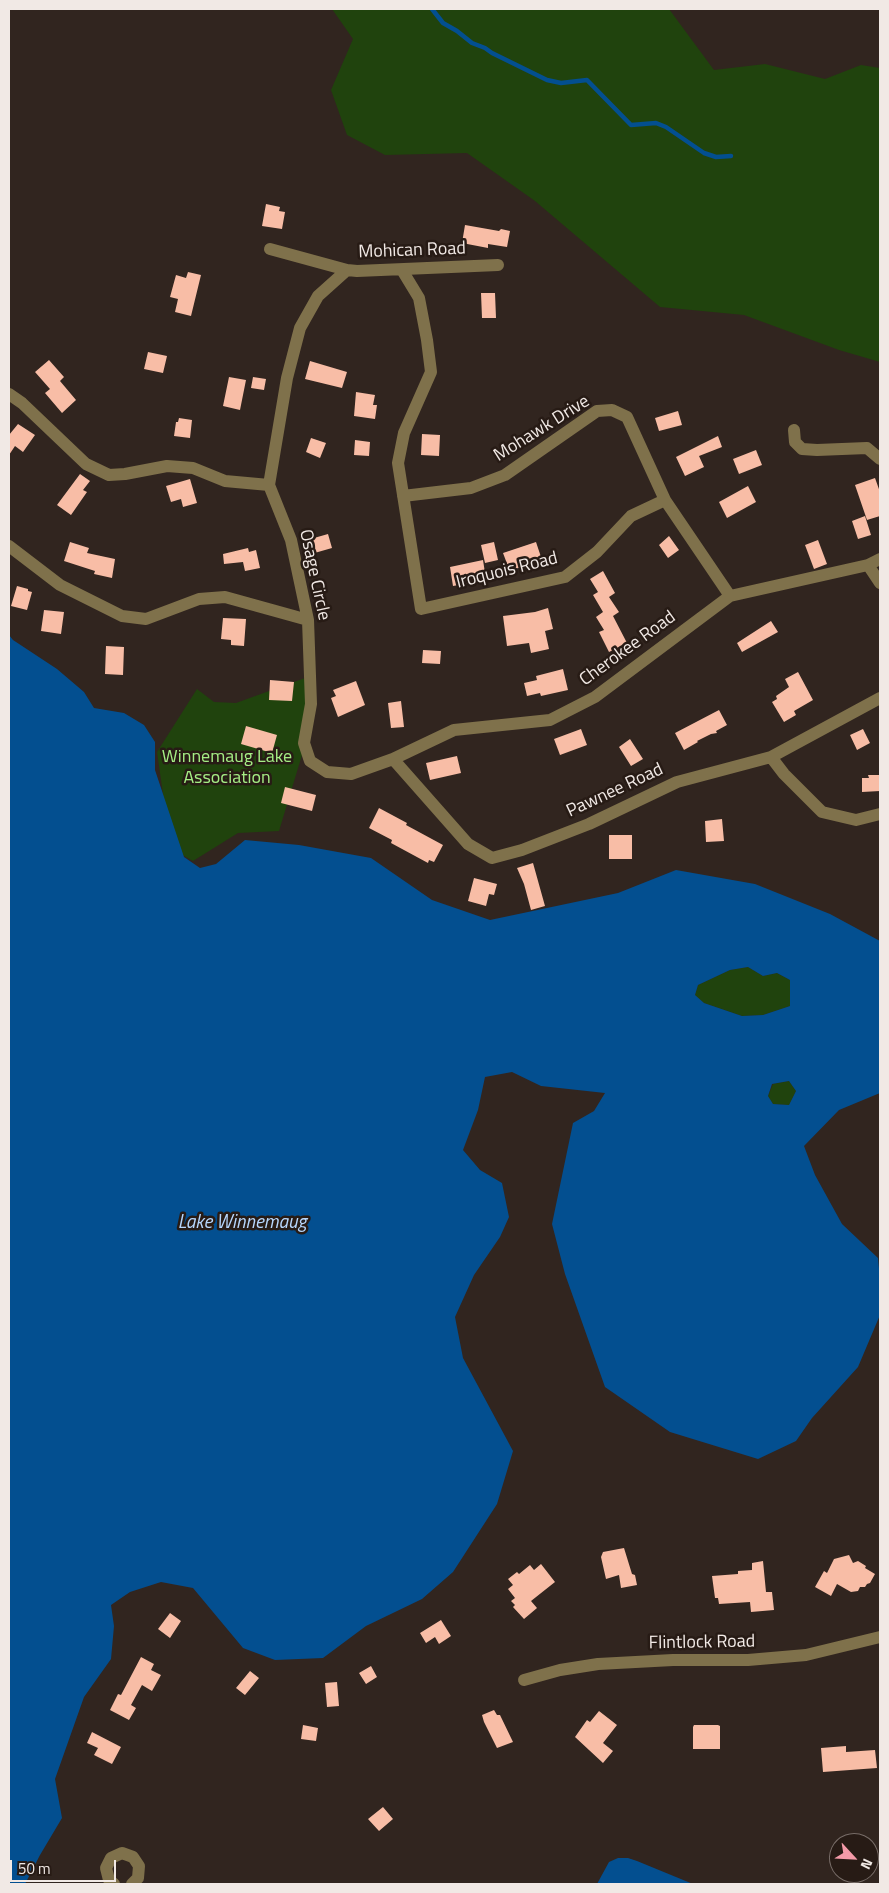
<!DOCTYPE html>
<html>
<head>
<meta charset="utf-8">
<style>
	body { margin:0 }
	#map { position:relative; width:889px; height:1893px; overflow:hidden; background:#31251f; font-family:"Titillium Web",sans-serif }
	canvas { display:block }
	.frame { position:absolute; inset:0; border:10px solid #f1e9e5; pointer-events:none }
	.north { position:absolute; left:829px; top:1833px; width:50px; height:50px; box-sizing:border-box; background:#271b15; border:1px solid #786d68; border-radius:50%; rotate:115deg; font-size:14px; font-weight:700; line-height:20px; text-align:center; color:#f1e9e5 }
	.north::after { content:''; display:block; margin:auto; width:18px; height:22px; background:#f39aa8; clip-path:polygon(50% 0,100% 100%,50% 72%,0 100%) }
	.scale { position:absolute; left:10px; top:1860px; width:106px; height:22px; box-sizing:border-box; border:2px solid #f1e9e5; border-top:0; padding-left:6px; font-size:15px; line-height:18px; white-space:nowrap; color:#f1e9e5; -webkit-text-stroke:4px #271b15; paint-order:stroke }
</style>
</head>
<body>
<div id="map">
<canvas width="889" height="1893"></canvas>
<div class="frame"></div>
<div class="north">N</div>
<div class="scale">50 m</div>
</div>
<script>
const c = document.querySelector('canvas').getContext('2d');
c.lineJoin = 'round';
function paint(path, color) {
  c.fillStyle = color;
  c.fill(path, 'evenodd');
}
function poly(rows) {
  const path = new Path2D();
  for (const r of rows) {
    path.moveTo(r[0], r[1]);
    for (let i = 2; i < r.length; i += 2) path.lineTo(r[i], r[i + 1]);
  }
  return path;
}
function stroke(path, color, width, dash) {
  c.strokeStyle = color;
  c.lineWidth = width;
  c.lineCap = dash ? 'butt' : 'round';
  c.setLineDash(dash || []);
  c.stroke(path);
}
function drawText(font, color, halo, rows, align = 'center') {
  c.font = font + ' "Titillium Web",sans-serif';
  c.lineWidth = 5;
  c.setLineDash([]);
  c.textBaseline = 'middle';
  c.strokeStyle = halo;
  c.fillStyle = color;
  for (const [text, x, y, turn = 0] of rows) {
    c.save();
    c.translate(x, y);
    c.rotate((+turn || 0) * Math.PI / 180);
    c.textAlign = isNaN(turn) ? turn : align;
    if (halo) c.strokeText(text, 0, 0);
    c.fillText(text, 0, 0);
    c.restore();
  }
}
const green = poly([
	[332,9,669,9,714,70,765,64,825,79,861,65,880,68,880,362,839,350,744,315,660,307,535,201,467,153,385,155,347,135,331,90,353,39],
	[305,678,315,712,279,831,238,833,193,861,177,852,164,801,157,752,197,689,214,702,236,703],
	[748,967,763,976,777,973,790,980,790,1006,763,1015,742,1016,704,1003,695,995,698,985,730,970],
	[789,1081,796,1091,789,1105,773,1104,768,1096,773,1084]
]);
const water = poly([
	[9,635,13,640,57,669,84,692,94,708,124,713,144,725,155,742,155,770,184,857,200,868,216,864,245,840,299,845,371,858,432,900,490,920,618,893,676,870,755,884,830,914,880,941,880,1093,839,1110,804,1146,815,1175,842,1224,878,1258,880,1279,880,1315,858,1367,812,1418,796,1441,758,1459,670,1432,605,1387,565,1274,552,1224,573,1123,594,1111,605,1093,541,1086,512,1072,485,1077,478,1110,463,1150,480,1170,502,1183,509,1217,500,1237,474,1275,455,1317,463,1358,513,1451,497,1504,453,1572,422,1599,366,1626,323,1658,275,1660,243,1648,193,1588,161,1582,130,1592,111,1605,114,1626,111,1659,84,1697,55,1779,62,1818,40,1855,25,1884,9,1884],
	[748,967,763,976,777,973,790,980,790,1006,763,1015,742,1016,704,1003,695,995,698,985,730,970],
	[789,1081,796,1091,789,1105,773,1104,768,1096,772,1084],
	[618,1858,628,1858,637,1861,693,1884,597,1884,609,1862]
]);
const stream = poly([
	[432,9,443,23,457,31,472,43,485,48,492,53,547,80,561,83,587,80,631,125,656,123,666,127,704,153,716,157,731,156]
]);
const building = poly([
	[266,204,280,207,279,211,285,212,282,229,262,226],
	[465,225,499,231,501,229,510,231,507,247,488,244,488,248,462,243],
	[188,272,201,275,191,316,175,312,178,299,170,297,176,275,186,278],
	[481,293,495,293,496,318,482,318],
	[148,352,167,356,163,373,144,369],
	[49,360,64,377,60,381,76,400,62,413,45,393,50,389,35,372],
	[310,361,347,372,342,388,305,379],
	[229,377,246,380,240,410,223,406],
	[253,377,266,379,264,390,251,388],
	[356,392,375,395,373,405,377,405,375,419,354,416],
	[678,411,682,425,659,431,655,418],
	[179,418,192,420,190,438,174,436,176,422,178,422],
	[18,424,35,435,23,452,15,446,9,455,9,435],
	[422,434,440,435,439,456,421,455],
	[718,436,722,447,699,456,704,467,685,476,676,457],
	[311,438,326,443,320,458,306,452],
	[355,440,370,442,369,456,354,455],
	[756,450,762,465,739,474,733,459],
	[80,474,90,481,83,490,87,492,71,515,57,505],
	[875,478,880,492,880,516,867,520,855,485],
	[190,479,197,503,183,507,181,499,171,502,166,486],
	[748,486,756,502,727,518,719,502],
	[865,516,871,535,858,539,852,521],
	[328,534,332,548,311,554,307,540],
	[669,536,679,550,668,558,659,545],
	[818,540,827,564,814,569,805,545],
	[70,542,89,548,87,553,115,559,112,578,94,574,95,571,64,561],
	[494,542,498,560,485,563,481,545],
	[536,542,542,560,519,568,509,569,503,553],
	[248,548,249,552,256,550,260,568,245,571,243,562,224,564,223,554],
	[483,560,485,573,479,574,481,581,453,586,450,567],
	[603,571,615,593,609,597,619,612,613,616,627,643,609,652,599,632,604,630,596,617,603,612,593,595,598,592,590,579],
	[17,586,28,589,28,591,32,592,27,610,11,606],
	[548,608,553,629,545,631,549,649,531,653,529,643,507,646,503,616,535,612],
	[44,610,64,612,61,634,41,631],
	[223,618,246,619,244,646,231,645,231,640,221,639],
	[771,621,778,632,742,652,737,643],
	[106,646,124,647,123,675,105,674],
	[423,650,441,651,440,664,422,663],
	[563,669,568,690,541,696,540,693,527,696,524,683,537,680,536,676],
	[798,672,813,700,794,711,796,715,784,722,772,702,777,699,776,696,789,687,785,679],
	[270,680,294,682,292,701,269,700],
	[356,681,365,705,338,717,331,698,336,696,333,690],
	[401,701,404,727,391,728,388,703],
	[719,710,727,725,716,731,717,733,711,734,697,741,698,742,684,750,675,733],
	[246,726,277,735,272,753,241,744],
	[581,729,587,745,560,755,554,739],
	[863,729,870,743,857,750,850,735],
	[630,739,643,759,631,766,619,747],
	[457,756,461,773,430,780,426,763],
	[868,775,880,775,880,791,862,792,862,778,869,778],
	[285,787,316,795,312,811,281,803],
	[379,808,407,823,406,825,443,845,434,862,429,860,428,863,391,843,392,840,369,828],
	[722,819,724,841,706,842,705,821],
	[609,835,632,835,632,859,609,859],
	[533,863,545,906,531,910,524,884,517,868],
	[474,878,497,884,494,895,489,894,486,906,468,901],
	[624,1548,632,1574,635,1575,637,1585,621,1588,619,1575,606,1579,601,1557,603,1552],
	[849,1555,853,1563,858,1561,866,1566,865,1568,875,1574,870,1583,867,1584,865,1587,860,1587,858,1591,851,1592,837,1584,831,1596,815,1587,824,1571,827,1573,834,1559],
	[763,1561,766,1592,772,1592,774,1610,751,1612,750,1602,719,1604,718,1598,715,1598,712,1576,738,1574,738,1571,752,1570,752,1563],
	[541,1564,555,1582,531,1601,537,1608,524,1619,513,1607,515,1605,511,1601,515,1598,508,1589,513,1585,508,1579,517,1572,519,1574,530,1565,534,1570],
	[170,1613,181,1621,170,1638,158,1629],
	[441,1620,451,1636,439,1644,435,1637,426,1643,420,1633],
	[141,1657,154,1664,151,1670,161,1675,152,1691,142,1685,131,1705,136,1708,129,1720,110,1710,118,1694,121,1695],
	[371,1666,377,1677,366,1684,359,1673],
	[250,1671,259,1678,245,1695,236,1688],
	[337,1682,339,1706,327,1707,325,1683],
	[494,1710,497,1715,500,1715,513,1742,497,1748,484,1722,482,1715],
	[599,1711,617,1725,603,1743,613,1751,603,1763,575,1737,587,1720,590,1722],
	[303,1725,318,1728,316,1741,301,1739],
	[694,1725,718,1725,720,1726,720,1749,693,1749,693,1727],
	[92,1732,121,1747,112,1764,94,1755,98,1748,87,1743],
	[846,1746,846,1752,875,1750,877,1768,823,1772,821,1748],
	[383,1807,393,1819,379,1831,368,1819]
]);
const minor = poly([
	[270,249,347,270,357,271,498,265],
	[347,270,318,296,300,328,287,378,269,485,291,540,308,620,311,704,304,743,310,761,327,772,351,774,393,759,454,730,550,720,595,697,730,596,868,565,880,559],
	[402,270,419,298,427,340,431,372,404,433,398,463,421,609,565,577,597,552,631,516,665,500],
	[9,394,22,403,86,464,109,475,125,474,167,466,193,468,225,481,269,485],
	[794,430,795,442,802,449,817,450,867,448,880,459],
	[403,496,471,488,505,475,597,411,612,410,627,417,665,500,730,596],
	[9,546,60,585,122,616,146,619,199,599,225,597,308,620],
	[868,565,880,583],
	[771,757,784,774,822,812,856,820,880,814],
	[393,759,468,844,492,858,522,850,589,824,677,782,771,757,880,698],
	[524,1680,560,1670,598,1664,673,1660,748,1660,806,1655,880,1637],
	[114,1884,109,1880,106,1868,111,1858,122,1853,133,1857,139,1866,138,1878,132,1884]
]);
const streetNames = [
	["Mohican Road",412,251,-2],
	["Mohawk Drive",542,429,-32],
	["Iroquois Road",507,571,-14],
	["Osage Circle",314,575,78],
	["Cherokee Road",628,649,-36],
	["Pawnee Road",615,791,-25],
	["Flintlock Road",702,1643,-1]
];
const parkNames = [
	["Winnemaug Lake",227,758],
	["Association",227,779]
];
const waterNames = [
	["Lake Winnemaug",242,1223]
];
paint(green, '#20430d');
paint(water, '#034f90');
stroke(stream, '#034f90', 4.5);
paint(building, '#f8bda6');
stroke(minor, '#7f714b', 12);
drawText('18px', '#f1e9e5', '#271b15', streetNames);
drawText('18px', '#a5ee85', '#271b15', parkNames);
drawText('italic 19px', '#b7d7fd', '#271b15', waterNames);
</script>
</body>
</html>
